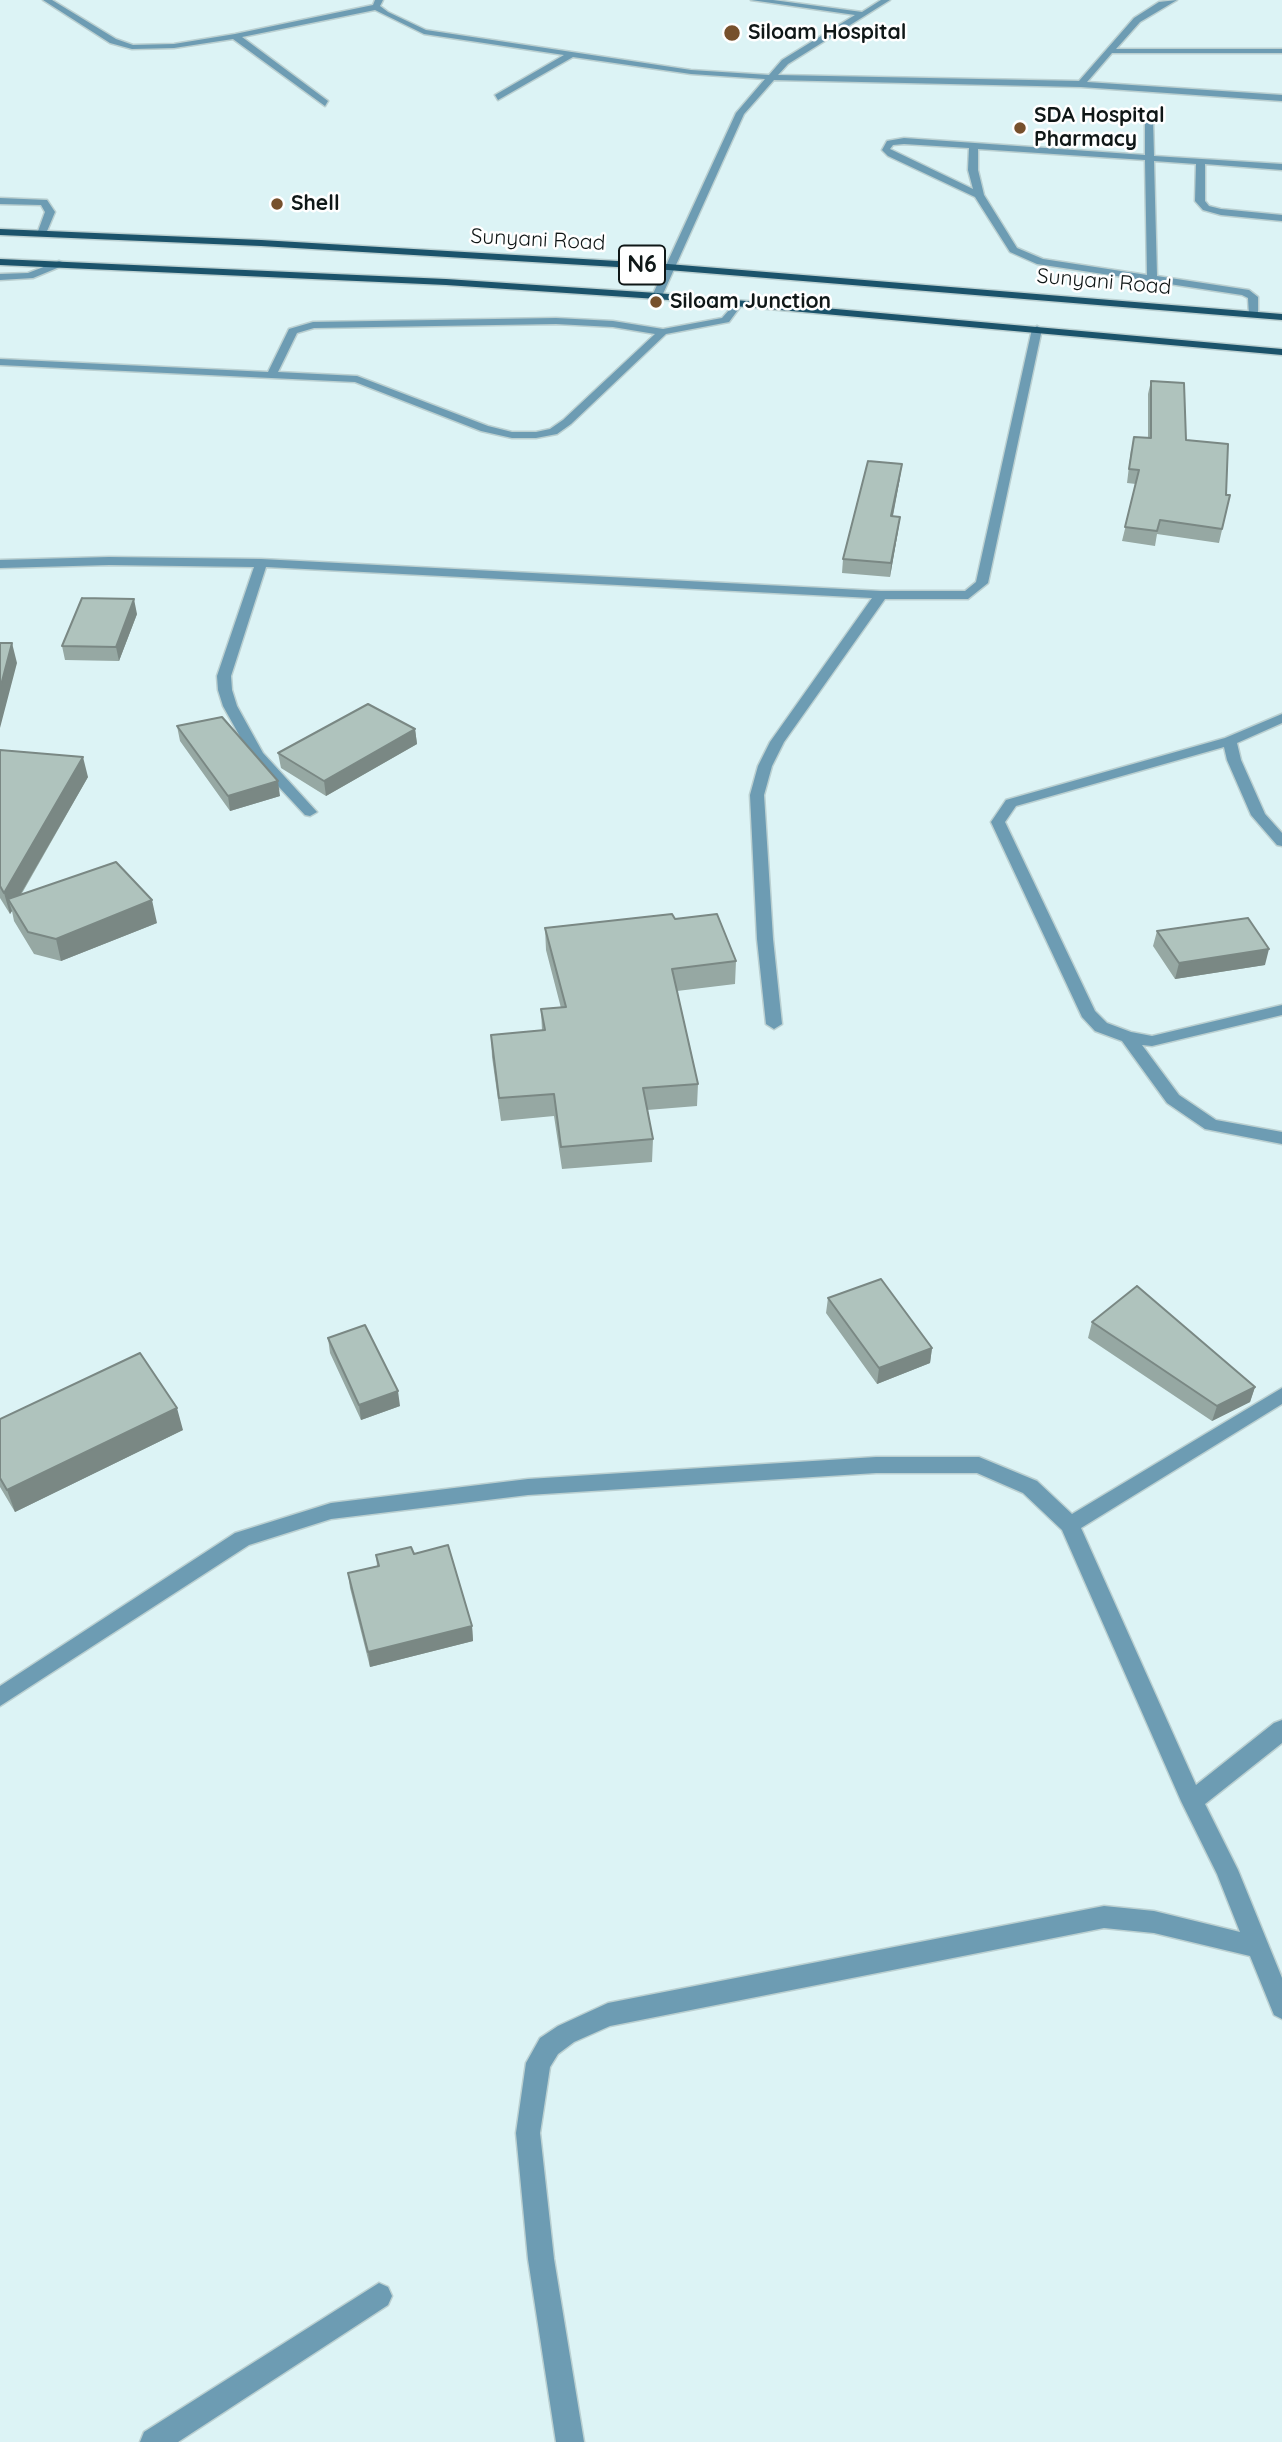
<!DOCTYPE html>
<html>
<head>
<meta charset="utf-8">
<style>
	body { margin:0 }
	canvas { display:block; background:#dcf3f5 }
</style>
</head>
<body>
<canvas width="1282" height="2442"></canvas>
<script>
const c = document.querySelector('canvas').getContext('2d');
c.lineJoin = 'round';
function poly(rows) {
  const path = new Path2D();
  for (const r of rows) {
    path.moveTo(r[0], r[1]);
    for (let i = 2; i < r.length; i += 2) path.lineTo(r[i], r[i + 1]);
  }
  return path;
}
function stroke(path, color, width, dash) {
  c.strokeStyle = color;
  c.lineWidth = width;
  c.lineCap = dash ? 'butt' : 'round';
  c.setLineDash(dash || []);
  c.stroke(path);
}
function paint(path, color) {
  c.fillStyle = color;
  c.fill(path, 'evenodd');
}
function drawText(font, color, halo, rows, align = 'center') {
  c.font = font + ' Quicksand,sans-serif';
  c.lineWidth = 5;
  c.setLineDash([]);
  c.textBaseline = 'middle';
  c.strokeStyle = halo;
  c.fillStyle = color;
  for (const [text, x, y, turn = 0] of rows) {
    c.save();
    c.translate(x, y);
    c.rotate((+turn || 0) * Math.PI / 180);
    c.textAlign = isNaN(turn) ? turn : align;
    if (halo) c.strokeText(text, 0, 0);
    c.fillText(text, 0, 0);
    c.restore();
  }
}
const minor = poly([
	[43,0,52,0,116,39,133,45,174,44,235,34,373,5,375,0,383,0,380,6,388,12,426,30,691,70,769,75,782,60,855,15,751,0,773,0,862,12,881,0,890,0,788,64,778,75,1079,81,1134,18,1159,2,1177,0,1140,22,1116,49,1282,49,1282,53,1112,53,1087,82,1282,95,1282,101,1081,87,774,80,744,114,662,296,657,299,652,296,736,113,765,79,691,74,573,57,498,100,495,95,564,55,424,34,375,10,242,37,328,101,325,106,233,39,174,48,132,49,110,43,43,0],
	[1149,116,1153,119,1154,156,1282,164,1282,170,1205,164,1205,201,1209,206,1221,209,1282,215,1282,221,1221,215,1203,210,1195,201,1196,164,1154,161,1157,276,1249,290,1258,297,1258,317,1249,315,1248,298,1242,295,1037,264,1010,252,975,197,888,156,882,150,887,141,904,138,1145,155,1145,119,1149,116],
	[904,144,969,148,968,170,973,189,890,149,893,145,904,144],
	[978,149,1145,160,1147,275,1043,259,1017,248,984,195,978,170,978,149],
	[0,198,47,200,55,212,45,236,37,234,45,212,41,205,0,204,0,198],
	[59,261,62,262,62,266,33,278,0,280,0,274,28,273,59,261],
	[738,300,743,303,729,322,666,334,571,424,557,434,536,438,512,438,481,431,355,382,0,365,0,359,268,372,289,329,313,322,556,318,613,321,663,329,722,318,738,300],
	[556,324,613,327,655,334,563,420,550,429,536,432,512,432,488,426,357,376,278,372,297,333,314,328,556,324],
	[1037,326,1042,329,988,583,968,599,885,599,784,742,772,766,764,795,773,939,782,1024,774,1029,766,1024,757,939,750,795,758,766,770,742,872,598,266,567,231,676,232,690,237,706,263,753,317,812,310,816,305,815,252,758,223,706,218,690,217,676,254,567,109,565,0,568,0,560,109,557,261,559,881,591,965,591,976,582,1032,329,1037,326],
	[1282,714,1282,723,1237,743,1241,760,1265,814,1282,833,1282,846,1277,845,1251,815,1227,760,1224,747,1016,806,1005,822,1095,1011,1107,1023,1131,1032,1152,1036,1282,1005,1282,1015,1152,1046,1142,1045,1179,1095,1216,1120,1282,1132,1282,1144,1205,1129,1167,1103,1122,1041,1095,1031,1082,1017,991,822,1006,800,1225,738,1282,714],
	[1282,1388,1282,1404,1081,1528,1196,1785,1274,1723,1282,1720,1282,1743,1205,1804,1238,1870,1282,1978,1282,2019,1274,2015,1250,1956,1154,1933,1104,1928,610,2026,574,2042,558,2054,550,2067,540,2133,554,2259,584,2442,556,2442,528,2259,516,2133,526,2063,540,2038,558,2026,608,2003,1104,1906,1154,1911,1240,1932,1217,1874,1181,1801,1062,1530,1023,1493,977,1473,876,1473,528,1495,331,1519,249,1545,0,1706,0,1686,235,1533,331,1503,528,1479,876,1457,979,1457,1037,1481,1072,1514,1282,1388],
	[379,2283,388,2287,392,2296,388,2305,178,2442,140,2442,144,2432,379,2283]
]);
const major = poly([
	[0,229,261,240,668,264,1282,314,1282,320,668,270,261,246,0,235,0,229],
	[0,259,446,279,657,293,1282,349,1282,355,657,299,446,285,0,265,0,259]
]);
const wall = poly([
	[1151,381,1186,440,1226,495,1230,495,1219,543,1157,534,1155,546,1122,541,1136,484,1127,483,1131,450,1148,438,1148,394],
	[900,478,893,516,900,517,898,531,890,577,842,573,843,559],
	[137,614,119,661,65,660,62,646],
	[177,726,280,796,230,811,180,741],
	[415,729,417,744,326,796,281,768,278,753],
	[0,750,88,777,21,895,157,923,61,961,34,954,14,921,12,911,10,914,0,898],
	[675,919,736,961,735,984,677,991,698,1084,697,1106,647,1110,653,1139,652,1162,562,1169,554,1116,501,1121,492,1057,491,1035,542,1031,541,1009,561,1008,546,950,545,928],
	[1157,931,1265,965,1175,979,1153,946],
	[828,1298,932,1348,930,1363,877,1384,826,1313],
	[1092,1322,1255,1387,1250,1402,1212,1421,1088,1338],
	[328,1338,400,1406,361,1420,330,1353],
	[0,1419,183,1430,15,1512,0,1487],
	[414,1554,472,1626,473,1641,370,1667,350,1588,348,1573,377,1566,376,1555]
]);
const shadedWall = poly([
	[902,464,900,478,890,530,891,516],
	[900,517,898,531,890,577,891,563],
	[134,599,137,614,119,661,116,647],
	[12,643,17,663,0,728,0,689],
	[415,729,417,744,326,796,324,781],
	[83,757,88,777,13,907,8,899,12,911,10,914,4,893],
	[278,781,280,796,230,811,228,796],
	[152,900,157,923,61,961,56,939],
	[1269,949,1265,965,1175,979,1179,963],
	[932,1348,930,1363,877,1384,879,1368],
	[1255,1387,1250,1402,1212,1421,1217,1406],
	[398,1391,400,1406,361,1420,359,1405],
	[177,1408,183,1430,15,1512,7,1490],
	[472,1626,473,1641,370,1667,368,1652]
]);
const building = poly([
	[1151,381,1184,383,1186,440,1228,444,1226,495,1230,495,1222,529,1160,520,1157,531,1125,527,1139,470,1129,469,1134,437,1151,438,1151,381],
	[868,461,902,464,891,516,900,517,891,563,843,559,868,461],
	[82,598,134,599,116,647,62,646,82,598],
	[0,643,12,643,0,689,0,643],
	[368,704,415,729,324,781,278,753,368,704],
	[222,717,278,781,228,796,177,726,222,717],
	[0,750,83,757,4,893,0,886,0,750],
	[116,862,152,900,56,939,28,932,8,899,116,862],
	[672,914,675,919,717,914,736,961,672,969,698,1084,643,1088,653,1139,561,1147,554,1094,499,1098,491,1035,545,1030,541,1009,566,1007,545,928,672,914],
	[1248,918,1269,949,1179,963,1157,931,1248,918],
	[881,1279,932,1348,879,1368,828,1298,881,1279],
	[1137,1286,1255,1387,1217,1406,1092,1322,1137,1286],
	[365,1325,398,1391,359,1405,328,1338,365,1325],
	[140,1353,177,1408,7,1490,0,1478,0,1419,140,1353],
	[448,1545,472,1626,368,1652,348,1573,379,1566,376,1555,411,1547,414,1554,448,1545]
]);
const markers = [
	[732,33,9,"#76502c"],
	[1020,128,7,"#76502c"],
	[277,204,7,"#76502c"],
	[656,302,7,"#76502c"]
];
const farPoinames = [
	["Siloam Hospital",748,33],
	["SDA Hospital",1034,116],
	["Pharmacy",1034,140],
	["Shell",291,204],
	["Siloam Junction",670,302]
];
const farStreetnames = [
	["Sunyani Road",538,240,3],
	["Sunyani Road",1104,282,5]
];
const shields = [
	[642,265,46]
];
const shieldNames = [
	["N6",642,265]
];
stroke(minor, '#bbd0d1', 3);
stroke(major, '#bbd0d1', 3);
paint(minor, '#6d9cb3');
paint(major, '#1b536b');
paint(wall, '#96a8a3');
paint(shadedWall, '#7a8884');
paint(building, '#afc3bd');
stroke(building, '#7a8884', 2);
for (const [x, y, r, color] of markers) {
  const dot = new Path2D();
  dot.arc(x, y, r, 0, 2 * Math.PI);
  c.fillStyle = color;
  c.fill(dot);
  stroke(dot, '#fff', 2.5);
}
drawText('bold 21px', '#0f1717', '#fff', farPoinames, 'left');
drawText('21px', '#0f1717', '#fff', farStreetnames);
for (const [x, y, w] of shields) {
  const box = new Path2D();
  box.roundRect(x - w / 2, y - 19.5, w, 39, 5);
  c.fillStyle = '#fff';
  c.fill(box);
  stroke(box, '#0f1717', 2);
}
drawText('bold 23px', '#0f1717', null, shieldNames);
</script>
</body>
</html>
